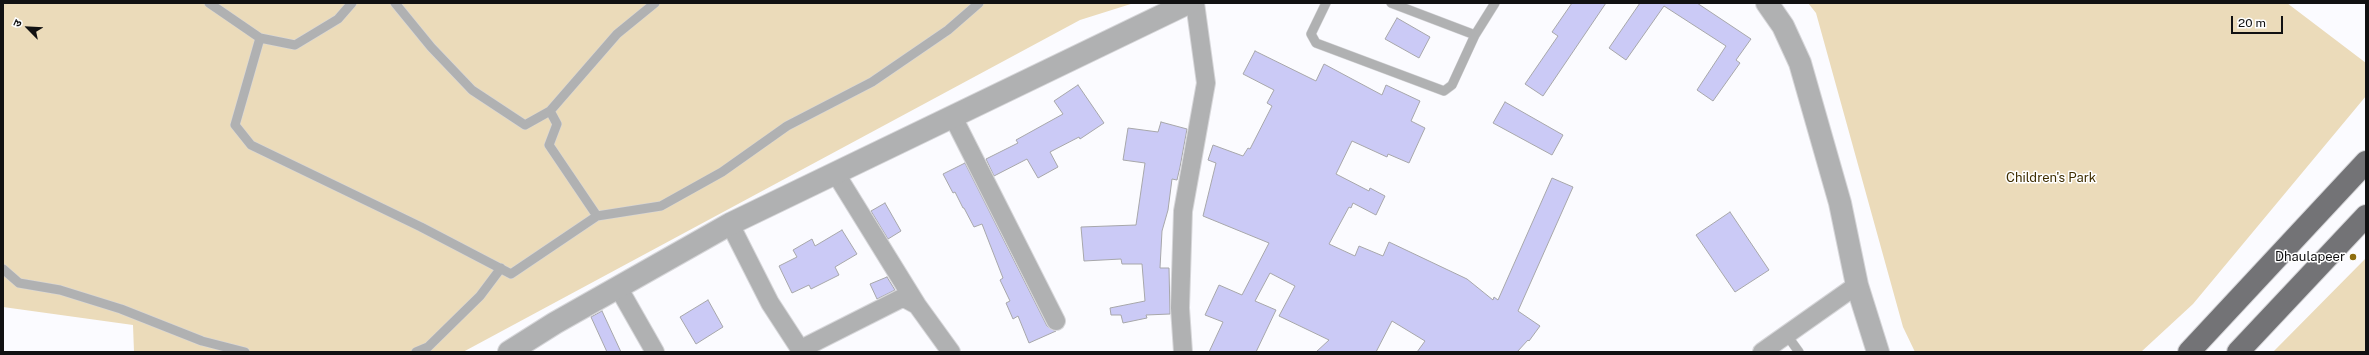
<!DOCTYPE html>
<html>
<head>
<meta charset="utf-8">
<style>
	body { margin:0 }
	#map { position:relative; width:2369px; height:355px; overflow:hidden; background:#fbfbff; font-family:"Public Sans","Noto Sans Devanagari",sans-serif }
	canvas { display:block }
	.frame { position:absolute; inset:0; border:4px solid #111112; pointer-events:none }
	.north { position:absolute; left:8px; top:8px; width:40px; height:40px; -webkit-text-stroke:3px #fff; paint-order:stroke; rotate:294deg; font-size:11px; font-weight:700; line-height:16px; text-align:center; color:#111112 }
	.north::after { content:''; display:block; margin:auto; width:14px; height:18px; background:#111112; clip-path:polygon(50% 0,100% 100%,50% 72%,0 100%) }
	.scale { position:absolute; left:2231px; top:16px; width:52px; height:18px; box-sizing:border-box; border:2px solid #111112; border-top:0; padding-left:5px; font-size:12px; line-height:14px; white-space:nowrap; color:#111112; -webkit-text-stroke:3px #fff; paint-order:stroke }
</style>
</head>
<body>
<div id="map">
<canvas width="2369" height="355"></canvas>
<div class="frame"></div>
<div class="north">उ</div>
<div class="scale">20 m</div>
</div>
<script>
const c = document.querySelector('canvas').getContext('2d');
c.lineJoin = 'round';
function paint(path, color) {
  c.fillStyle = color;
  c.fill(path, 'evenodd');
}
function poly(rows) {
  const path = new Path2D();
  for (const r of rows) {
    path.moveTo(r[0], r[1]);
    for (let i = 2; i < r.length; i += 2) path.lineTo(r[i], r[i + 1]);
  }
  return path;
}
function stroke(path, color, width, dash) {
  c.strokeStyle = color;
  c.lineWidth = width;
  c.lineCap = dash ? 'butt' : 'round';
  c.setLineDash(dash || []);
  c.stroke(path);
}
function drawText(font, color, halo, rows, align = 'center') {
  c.font = font + ' "Public Sans",sans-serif';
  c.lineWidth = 3;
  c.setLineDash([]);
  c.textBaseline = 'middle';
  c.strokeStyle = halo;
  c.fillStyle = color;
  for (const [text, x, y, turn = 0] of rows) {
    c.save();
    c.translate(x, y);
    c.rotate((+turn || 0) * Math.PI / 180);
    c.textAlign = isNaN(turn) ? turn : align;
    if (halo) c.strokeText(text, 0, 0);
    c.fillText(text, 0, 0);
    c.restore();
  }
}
const green = poly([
	[3,3,1134,3,1080,20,463,352,134,352,133,325,3,307],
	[1808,3,2287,3,2366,63,2366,96,2193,304,2141,352,1915,352,1903,327,1816,13],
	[2366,258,2366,352,2273,352]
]);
const building = poly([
	[1572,3,1606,3,1543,96,1525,84,1558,36,1552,32,1572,3],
	[1640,3,1697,3,1751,39,1736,60,1740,63,1713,101,1697,90,1726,46,1664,6,1626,60,1609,48,1640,3],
	[1397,18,1430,37,1419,58,1385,39,1397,18],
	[1255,51,1316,81,1324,64,1382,95,1386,85,1420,101,1411,121,1425,128,1409,163,1388,154,1387,157,1352,141,1336,174,1369,191,1370,188,1385,196,1376,215,1353,203,1351,208,1349,207,1329,244,1355,256,1359,246,1383,256,1389,242,1467,279,1493,300,1494,297,1498,300,1552,178,1573,187,1518,311,1540,326,1529,341,1528,340,1517,352,1417,352,1425,341,1392,321,1376,352,1316,352,1329,340,1279,316,1295,286,1270,273,1255,301,1276,310,1256,352,1209,352,1223,322,1205,315,1219,285,1242,295,1269,243,1203,216,1216,163,1208,160,1213,145,1243,156,1248,148,1250,149,1272,106,1267,103,1274,90,1243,74,1255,51],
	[1078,85,1104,123,1080,139,1079,137,1050,152,1058,167,1038,178,1027,159,994,176,986,159,1018,143,1016,140,1063,114,1054,101,1078,85],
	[1505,102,1563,135,1552,155,1493,123,1505,102],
	[1161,122,1187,129,1180,167,1177,180,1172,179,1168,210,1162,231,1160,268,1169,268,1170,314,1146,315,1147,318,1123,323,1121,315,1111,315,1110,308,1145,301,1142,264,1122,264,1121,259,1084,261,1081,227,1136,225,1145,163,1123,160,1128,128,1158,132,1161,122],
	[965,163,1047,326,1056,331,1029,343,1018,316,1013,319,1006,303,1010,301,1000,280,1003,278,982,224,974,227,964,208,963,208,955,192,953,193,943,174,965,163],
	[885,203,901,231,888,239,871,211,885,203],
	[1730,212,1769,270,1735,292,1696,235,1730,212],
	[842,230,857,254,835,267,839,275,811,289,809,285,792,293,779,266,797,257,793,250,812,239,815,246,842,230],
	[887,277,895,290,877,299,870,284,887,277],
	[708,300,723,327,696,344,680,317,708,300],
	[602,311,621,352,607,352,591,317,602,311]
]);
const service = poly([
	[209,3,260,38],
	[352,3,338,19,295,45,260,38,235,125,251,145,421,227,511,274,597,216],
	[395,3,431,47,472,90,525,125,550,111],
	[655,3,617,34,550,111,557,124,549,145,597,216,661,206,722,172,787,126,872,82,948,30,979,3],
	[1326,3,1311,34,1316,43,1444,91,1452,85,1475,35,1495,3],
	[1391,3,1475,35],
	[3,269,19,283,60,290,121,309,202,341,245,352],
	[1786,334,1799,352],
	[416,352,428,347,480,296,501,268]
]);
const minor = poly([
	[953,117,1056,321],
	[836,174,917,305],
	[730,224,770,303,798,346,805,347,900,299,906,299,917,305,951,352],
	[618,287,655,352],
	[1183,352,1180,308,1183,211,1206,83,1195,3],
	[1762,352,1857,285]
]);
const tertiary = poly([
	[1767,3,1783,26,1800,63,1840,203,1857,285,1878,352],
	[509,352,555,323,730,224,1188,3]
]);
const primary = poly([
	[2189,352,2366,162],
	[2238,352,2366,216]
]);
const markers = [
	[2353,257,4,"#8d6c0f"]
];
const parkNames = [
	["Children's Park",2051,178]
];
const poiNames = [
	["Dhaulapeer",2345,257]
];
paint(green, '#ebdbba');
paint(building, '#cbcaf6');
stroke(building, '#a7a7aa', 1);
stroke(service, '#d6d6d9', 10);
stroke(minor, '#d6d6d9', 20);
stroke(tertiary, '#d6d6d9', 24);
stroke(primary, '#d6d6d9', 24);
stroke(service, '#b0b1b2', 9);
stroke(minor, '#b0b1b2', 18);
stroke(tertiary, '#b0b1b2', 22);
stroke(primary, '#737376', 22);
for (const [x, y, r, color] of markers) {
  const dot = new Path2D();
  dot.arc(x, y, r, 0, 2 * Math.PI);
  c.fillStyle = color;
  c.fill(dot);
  stroke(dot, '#fff', 1.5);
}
drawText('13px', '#3f2e00', '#fff', parkNames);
drawText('13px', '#111112', '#fff', poiNames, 'right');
</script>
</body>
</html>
